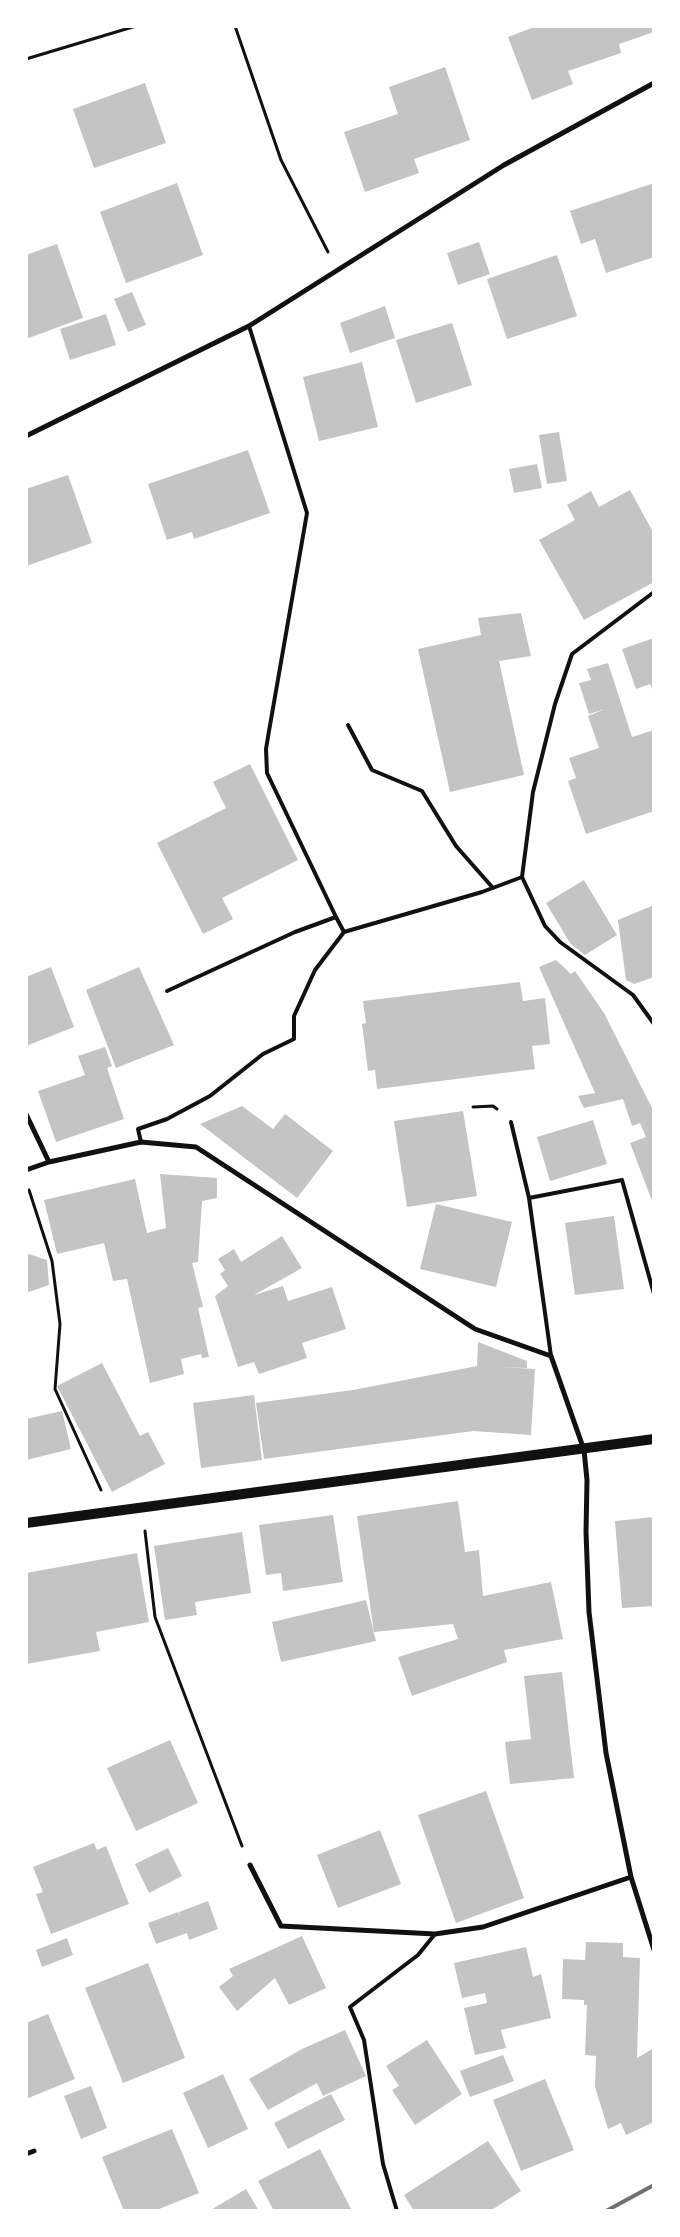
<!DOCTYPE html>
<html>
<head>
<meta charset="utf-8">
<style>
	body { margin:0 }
	#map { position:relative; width:680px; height:2237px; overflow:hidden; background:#fff; font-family:"Alegreya Sans",sans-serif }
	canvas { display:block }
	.frame { position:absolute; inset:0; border:28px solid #fff; pointer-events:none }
</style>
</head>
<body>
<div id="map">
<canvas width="680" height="2237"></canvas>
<div class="frame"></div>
</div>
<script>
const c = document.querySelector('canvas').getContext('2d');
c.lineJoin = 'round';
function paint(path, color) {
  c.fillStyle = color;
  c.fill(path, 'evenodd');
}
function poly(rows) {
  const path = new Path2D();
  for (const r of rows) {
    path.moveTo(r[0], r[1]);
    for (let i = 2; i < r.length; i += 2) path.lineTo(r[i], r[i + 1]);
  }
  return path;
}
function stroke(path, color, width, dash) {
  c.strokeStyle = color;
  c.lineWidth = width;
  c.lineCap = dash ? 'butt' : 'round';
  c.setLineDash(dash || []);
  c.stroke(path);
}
const building = poly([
	[537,26,654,26,654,32,619,44,621,53,568,71,573,84,532,100,508,37],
	[445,67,470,140,414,159,419,173,365,192,344,132,398,114,389,87],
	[145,83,166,143,94,168,73,109],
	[177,183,203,255,126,283,100,212],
	[654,183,654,257,606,273,595,239,581,244,570,211],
	[479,242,490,274,458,285,447,253],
	[57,244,83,318,26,339,26,255],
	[557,255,577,316,507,339,487,279],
	[132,292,146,325,128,332,114,299],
	[385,306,395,338,350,353,340,323],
	[106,314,116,345,70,360,60,329],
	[452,323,472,385,416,403,396,340],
	[362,362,378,427,319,441,303,377],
	[559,432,567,481,547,484,539,435],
	[248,450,270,513,194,539,192,532,167,540,148,484],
	[537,464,542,488,514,493,509,469],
	[68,475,92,543,26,566,26,489],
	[630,490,654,534,654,582,584,620,539,540,575,520,567,505,591,491,599,507],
	[521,613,531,656,499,661,524,775,450,792,418,649,481,635,478,618],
	[654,638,654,694,650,684,636,689,622,649],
	[608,663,632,737,654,730,654,811,586,834,568,781,576,778,569,758,599,748,588,716,605,709,589,714,579,683,591,680,587,669],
	[250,764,298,860,222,898,233,919,203,934,157,843,226,808,213,782],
	[584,880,617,935,585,955,570,943,546,903],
	[654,905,654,977,634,984,626,980,618,920],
	[556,960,571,974,575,971,604,1013,654,1112,654,1206,630,1143,646,1137,640,1123,632,1126,623,1099,584,1108,578,1096,595,1093,539,967],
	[51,967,74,1027,26,1046,26,977],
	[139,967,174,1045,116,1068,86,990],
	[520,982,523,1001,545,998,550,1044,532,1046,535,1069,377,1089,375,1070,368,1071,362,1024,366,1023,363,1001],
	[105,1047,112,1066,107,1068,124,1119,56,1142,38,1091,85,1075,78,1056],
	[242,1106,273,1129,285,1114,333,1151,297,1198,200,1124],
	[463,1111,477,1196,407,1207,394,1121],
	[593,1120,607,1164,550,1181,537,1137],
	[160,1174,217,1178,217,1198,202,1201,198,1262,192,1263,203,1307,198,1308,209,1357,202,1358,201,1354,181,1359,184,1374,150,1383,127,1279,113,1281,104,1243,57,1254,44,1200,135,1179,147,1233,166,1228],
	[436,1204,512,1222,496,1287,420,1269],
	[614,1216,624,1289,575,1295,565,1223],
	[282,1236,302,1268,254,1295,283,1286,288,1301,332,1287,346,1329,302,1343,307,1358,259,1374,254,1362,238,1367,215,1296,228,1286,220,1274,225,1270,218,1259,234,1249,241,1262],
	[26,1253,47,1260,49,1285,26,1293],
	[478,1342,527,1361,527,1368,499,1367,535,1369,531,1435,473,1431,264,1459,256,1403,353,1390,477,1366],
	[102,1363,140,1436,148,1432,165,1464,112,1492,57,1386],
	[254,1395,262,1460,201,1468,193,1403],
	[62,1411,71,1449,26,1460,26,1419],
	[458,1501,465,1552,479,1550,483,1596,551,1582,563,1639,504,1650,507,1662,412,1696,398,1657,458,1639,453,1624,374,1632,357,1516],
	[333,1515,343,1582,283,1591,281,1573,266,1575,259,1525],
	[654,1517,654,1606,622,1608,615,1521],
	[242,1532,251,1593,195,1602,197,1615,165,1620,154,1546],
	[137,1553,149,1622,96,1632,100,1651,26,1664,26,1573],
	[366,1600,376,1641,281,1662,272,1622],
	[562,1672,574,1778,510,1784,505,1742,531,1739,524,1676],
	[170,1740,198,1803,136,1831,107,1768],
	[486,1791,524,1898,456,1923,418,1815],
	[380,1830,401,1884,338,1908,317,1855],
	[94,1843,97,1850,106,1846,129,1904,51,1934,36,1894,43,1892,33,1867],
	[168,1848,182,1876,149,1893,135,1864],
	[208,1901,218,1929,189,1940,187,1933,156,1944,148,1923,178,1912,180,1917,179,1912],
	[302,1936,326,1988,289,2005,275,1978,237,2011,219,1987,233,1976,229,1969],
	[67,1938,73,1955,42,1967,36,1950],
	[586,1942,623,1943,623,1957,640,1958,637,2058,654,2048,654,2122,626,2135,621,2123,608,2129,595,2087,596,2056,585,2055,587,2005,584,2005,584,2000,562,1999,563,1959,585,1960],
	[526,1947,533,1977,541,1974,551,2018,501,2030,506,2048,475,2055,464,2008,487,2003,485,1993,462,1998,454,1963],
	[148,1963,185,2058,123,2083,85,1988],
	[48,2014,75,2079,26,2099,26,2023],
	[345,2030,366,2076,323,2096,317,2083,268,2110,249,2079,302,2049],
	[427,2040,462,2094,415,2125,392,2090,399,2086,386,2066],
	[503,2055,514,2081,470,2097,460,2071],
	[223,2074,248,2129,208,2148,183,2093],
	[545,2079,574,2150,521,2171,493,2100],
	[91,2086,107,2128,81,2139,64,2096],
	[331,2094,345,2120,288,2149,274,2123],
	[172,2129,199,2193,154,2211,124,2211,102,2157],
	[488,2141,521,2191,490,2211,414,2211,404,2195],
	[320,2149,352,2211,274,2211,258,2181],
	[246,2189,259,2211,209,2211]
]);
const path = poly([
	[235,26,281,160,328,252],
	[26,59,136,26],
	[473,1107,493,1106,497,1109],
	[29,1190,52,1261,60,1324,55,1389,101,1490],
	[145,1531,155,1617,242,1846]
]);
const service = poly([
	[249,326,307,513,269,731,266,749,267,773,336,917,344,932,482,892,522,877],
	[348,725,372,770,422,791,456,846,493,888],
	[522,877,533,792,555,704,572,654,654,592],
	[522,877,545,926,560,942,633,995,654,1024],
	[167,991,295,932,336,917],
	[511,1122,529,1198],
	[141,1142,138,1129,167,1119,210,1096,263,1054,294,1039,294,1016,315,970,344,932],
	[551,1356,529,1198,622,1180,654,1294],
	[397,2211,383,2164,364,2040,350,2007,418,1955,435,1934]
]);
const minor = poly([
	[26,436,249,326,504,165,654,83],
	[26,1114,49,1162],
	[26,1170,49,1162,141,1142,196,1147,475,1329,551,1356,584,1450,587,1480,586,1532,589,1612,606,1753,631,1877,654,1950],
	[250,1865,281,1926,435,1934,483,1927,631,1877],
	[26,2154,34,2151]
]);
const secondary = poly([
	[26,1523,654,1439]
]);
const rail = poly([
	[606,2211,654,2185]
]);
paint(building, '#c4c4c4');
stroke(path, '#111', 3);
stroke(service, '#111', 4);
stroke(minor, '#111', 5);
stroke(secondary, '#111', 10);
stroke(rail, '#707070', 4);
</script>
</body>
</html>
